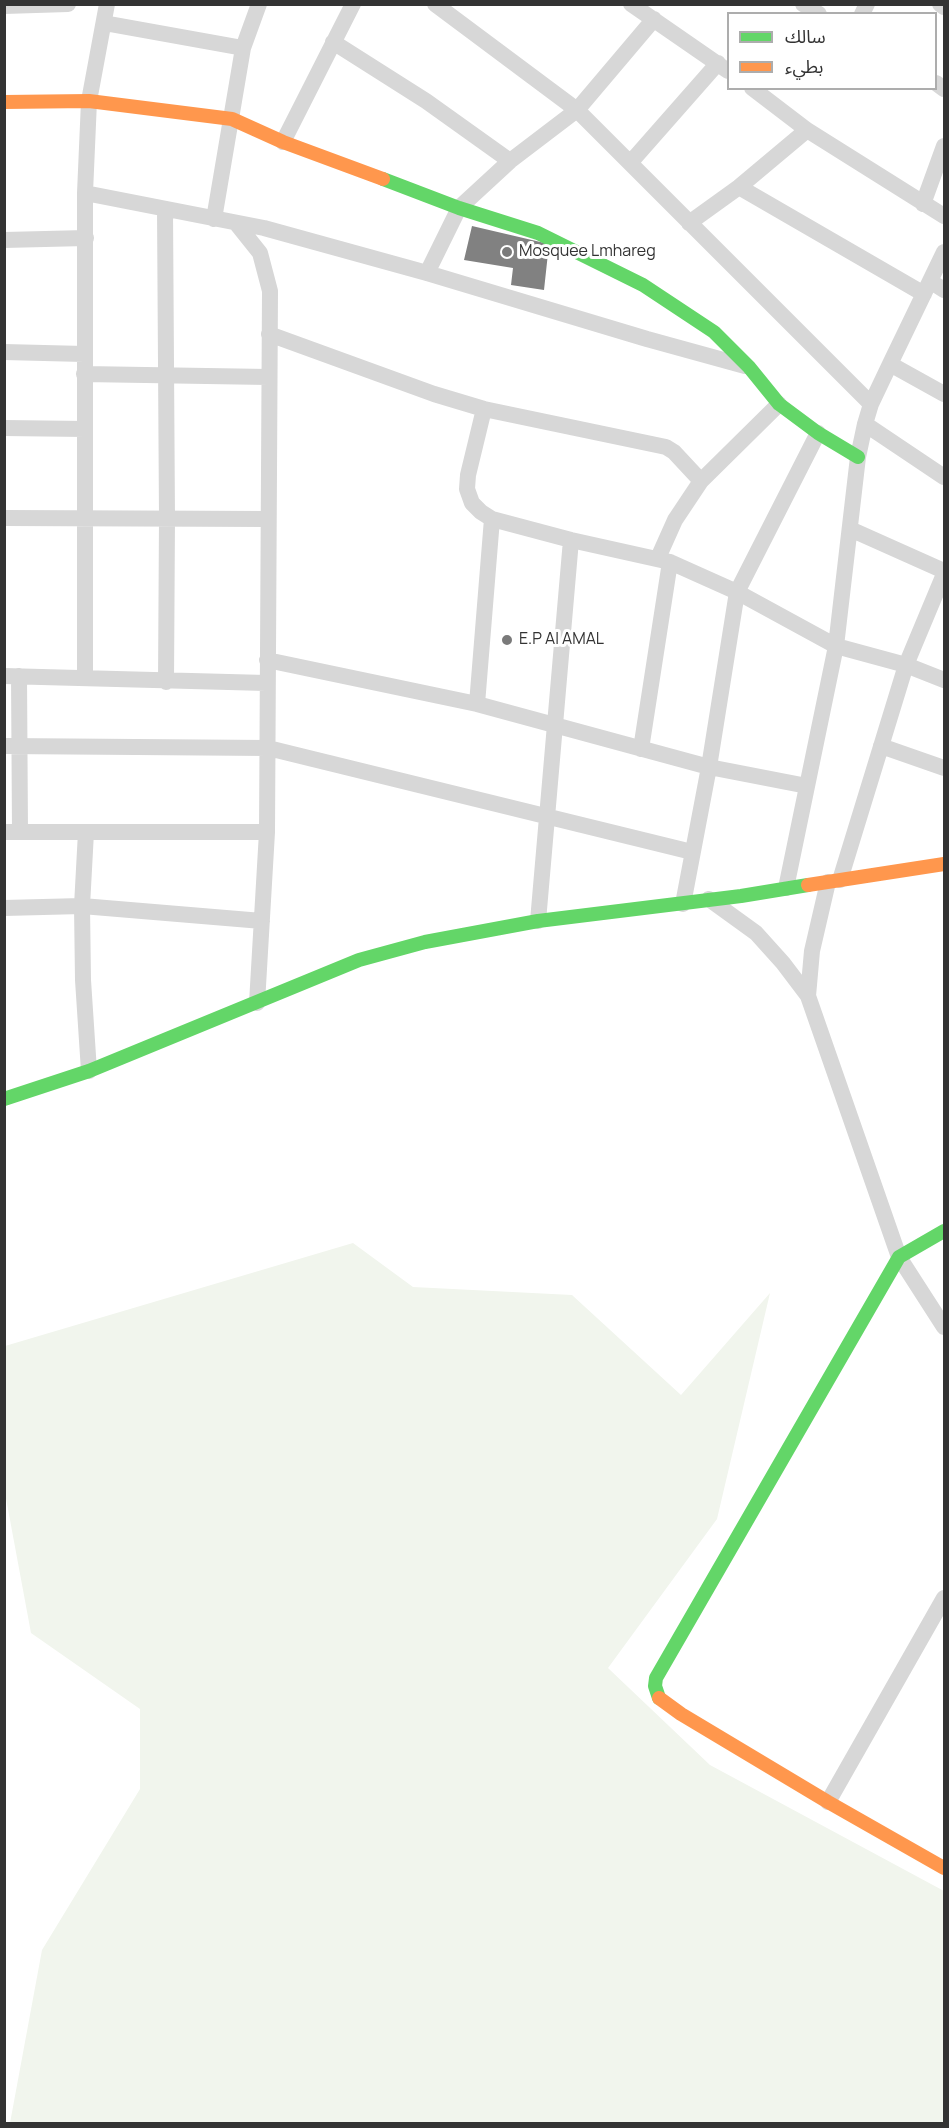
<!DOCTYPE html>
<html>
<head>
<meta charset="utf-8">
<style>
	body { margin:0 }
	#map { position:relative; width:949px; height:2128px; overflow:hidden; background:#fff; font-family:Manrope,"Noto Sans Arabic",sans-serif }
	canvas { display:block }
	.frame { position:absolute; inset:0; border:6px solid #333; pointer-events:none }
	.legend { position:absolute; left:727px; top:12px; width:210px; height:78px; box-sizing:border-box; background:#fff; border:2px solid #adadad; margin:0; padding:8px 10px; list-style:none; font-size:18px; color:#333 }
	.legend li { display:flex; align-items:center; gap:12px; height:30px }
	.legend b { width:30px; border:2px solid #adadad }
</style>
</head>
<body>
<div id="map">
<canvas width="949" height="2128"></canvas>
<div class="frame"></div>
<ul class="legend">
<li><b style="height:8px;background:#63d668"></b>سالك</li>
<li><b style="height:8px;background:#ff974d"></b>بطيء</li>
</ul>
</div>
<script>
const c = document.querySelector('canvas').getContext('2d');
c.lineJoin = 'round';
function paint(path, color) {
  c.fillStyle = color;
  c.fill(path, 'evenodd');
}
function poly(rows) {
  const path = new Path2D();
  for (const r of rows) {
    path.moveTo(r[0], r[1]);
    for (let i = 2; i < r.length; i += 2) path.lineTo(r[i], r[i + 1]);
  }
  return path;
}
function stroke(path, color, width, dash) {
  c.strokeStyle = color;
  c.lineWidth = width;
  c.lineCap = dash ? 'butt' : 'round';
  c.setLineDash(dash || []);
  c.stroke(path);
}
function drawText(font, color, halo, rows, align = 'center') {
  c.font = font + ' Manrope,sans-serif';
  c.lineWidth = 6;
  c.setLineDash([]);
  c.textBaseline = 'middle';
  c.strokeStyle = halo;
  c.fillStyle = color;
  for (const [text, x, y, turn = 0] of rows) {
    c.save();
    c.translate(x, y);
    c.rotate((+turn || 0) * Math.PI / 180);
    c.textAlign = isNaN(turn) ? turn : align;
    if (halo) c.strokeText(text, 0, 0);
    c.fillText(text, 0, 0);
    c.restore();
  }
}
const green = poly([
	[353,1243,413,1287,572,1295,681,1395,770,1293,717,1519,608,1668,710,1765,944,1891,944,2123,10,2123,42,1950,140,1789,140,1709,31,1633,5,1493,5,1346]
]);
const building = poly([
	[472,226,549,244,544,290,511,285,513,268,464,260]
]);
const street = poly([
	[435,4,577,110,871,404],
	[631,4,728,71],
	[803,4,819,14],
	[940,4,944,7],
	[4,6,68,4],
	[862,14,867,4],
	[104,23,243,48],
	[333,42,426,101,510,161],
	[936,83,944,89],
	[752,88,807,130,944,216],
	[283,142,353,4],
	[630,163,718,63],
	[739,187,924,294],
	[85,193,264,228,427,273,647,339,745,366],
	[923,204,944,146],
	[165,210,167,518,166,682],
	[214,219,243,48,259,4],
	[236,223,260,253,270,291,267,832,257,1003],
	[689,223,739,187,807,130],
	[4,240,86,238],
	[427,273,459,208,510,161,577,110,654,19],
	[930,281,944,290],
	[269,334,434,394,484,409,666,447,674,452,701,481],
	[4,352,84,354],
	[890,364,944,394],
	[84,374,268,377],
	[484,409,468,475,467,489,472,503,481,512,492,519,571,540,670,562,737,592,836,646,906,665,944,680],
	[865,424,944,477],
	[4,428,85,429],
	[4,518,268,519],
	[850,529,944,571],
	[658,558,675,520,701,481,779,404],
	[267,660,477,704,709,767,807,786],
	[4,676,266,683],
	[19,676,20,832],
	[85,678,85,193,89,101,107,4],
	[477,704,492,519],
	[4,746,268,748,692,852],
	[881,746,944,768],
	[641,749,670,562],
	[4,832,267,832],
	[86,832,82,906,83,980,89,1071],
	[840,880,906,665,944,574],
	[786,888,836,646,858,457,865,424,871,404,890,364,944,252],
	[709,899,756,933,783,963,808,996,899,1257,944,1327],
	[683,904,709,767,737,592,818,433],
	[4,908,82,906,262,921],
	[538,921,571,540],
	[808,996,812,951,828,882],
	[828,1802,944,1598]
]);
const fast = poly([
	[383,179,459,208,538,233,643,285,714,332,749,367,779,404,818,433,858,457],
	[4,1099,89,1071,359,960,425,942,538,921,741,896,808,885],
	[659,1698,655,1686,656,1678,899,1257,944,1231]
]);
const slow = poly([
	[4,102,89,101,232,119,283,142,383,179],
	[808,885,944,864],
	[659,1698,681,1714,828,1802,944,1868]
]);
const markers = [
	[507,252,6,"#7a7a7a"],
	[507,640,6,"#7a7a7a"]
];
const poiNames = [
	["Mosquee Lmhareg",519,252],
	["E.P Al AMAL",519,640]
];
paint(green, '#f1f5ed');
paint(building, '#818181');
stroke(street, '#d7d7d7', 16);
stroke(fast, '#63d668', 14);
stroke(slow, '#ff974d', 14);
for (const [x, y, r, color] of markers) {
  const dot = new Path2D();
  dot.arc(x, y, r, 0, 2 * Math.PI);
  c.fillStyle = color;
  c.fill(dot);
  stroke(dot, '#fff', 2);
}
drawText('16px', '#333', '#fff', poiNames, 'left');
</script>
</body>
</html>
